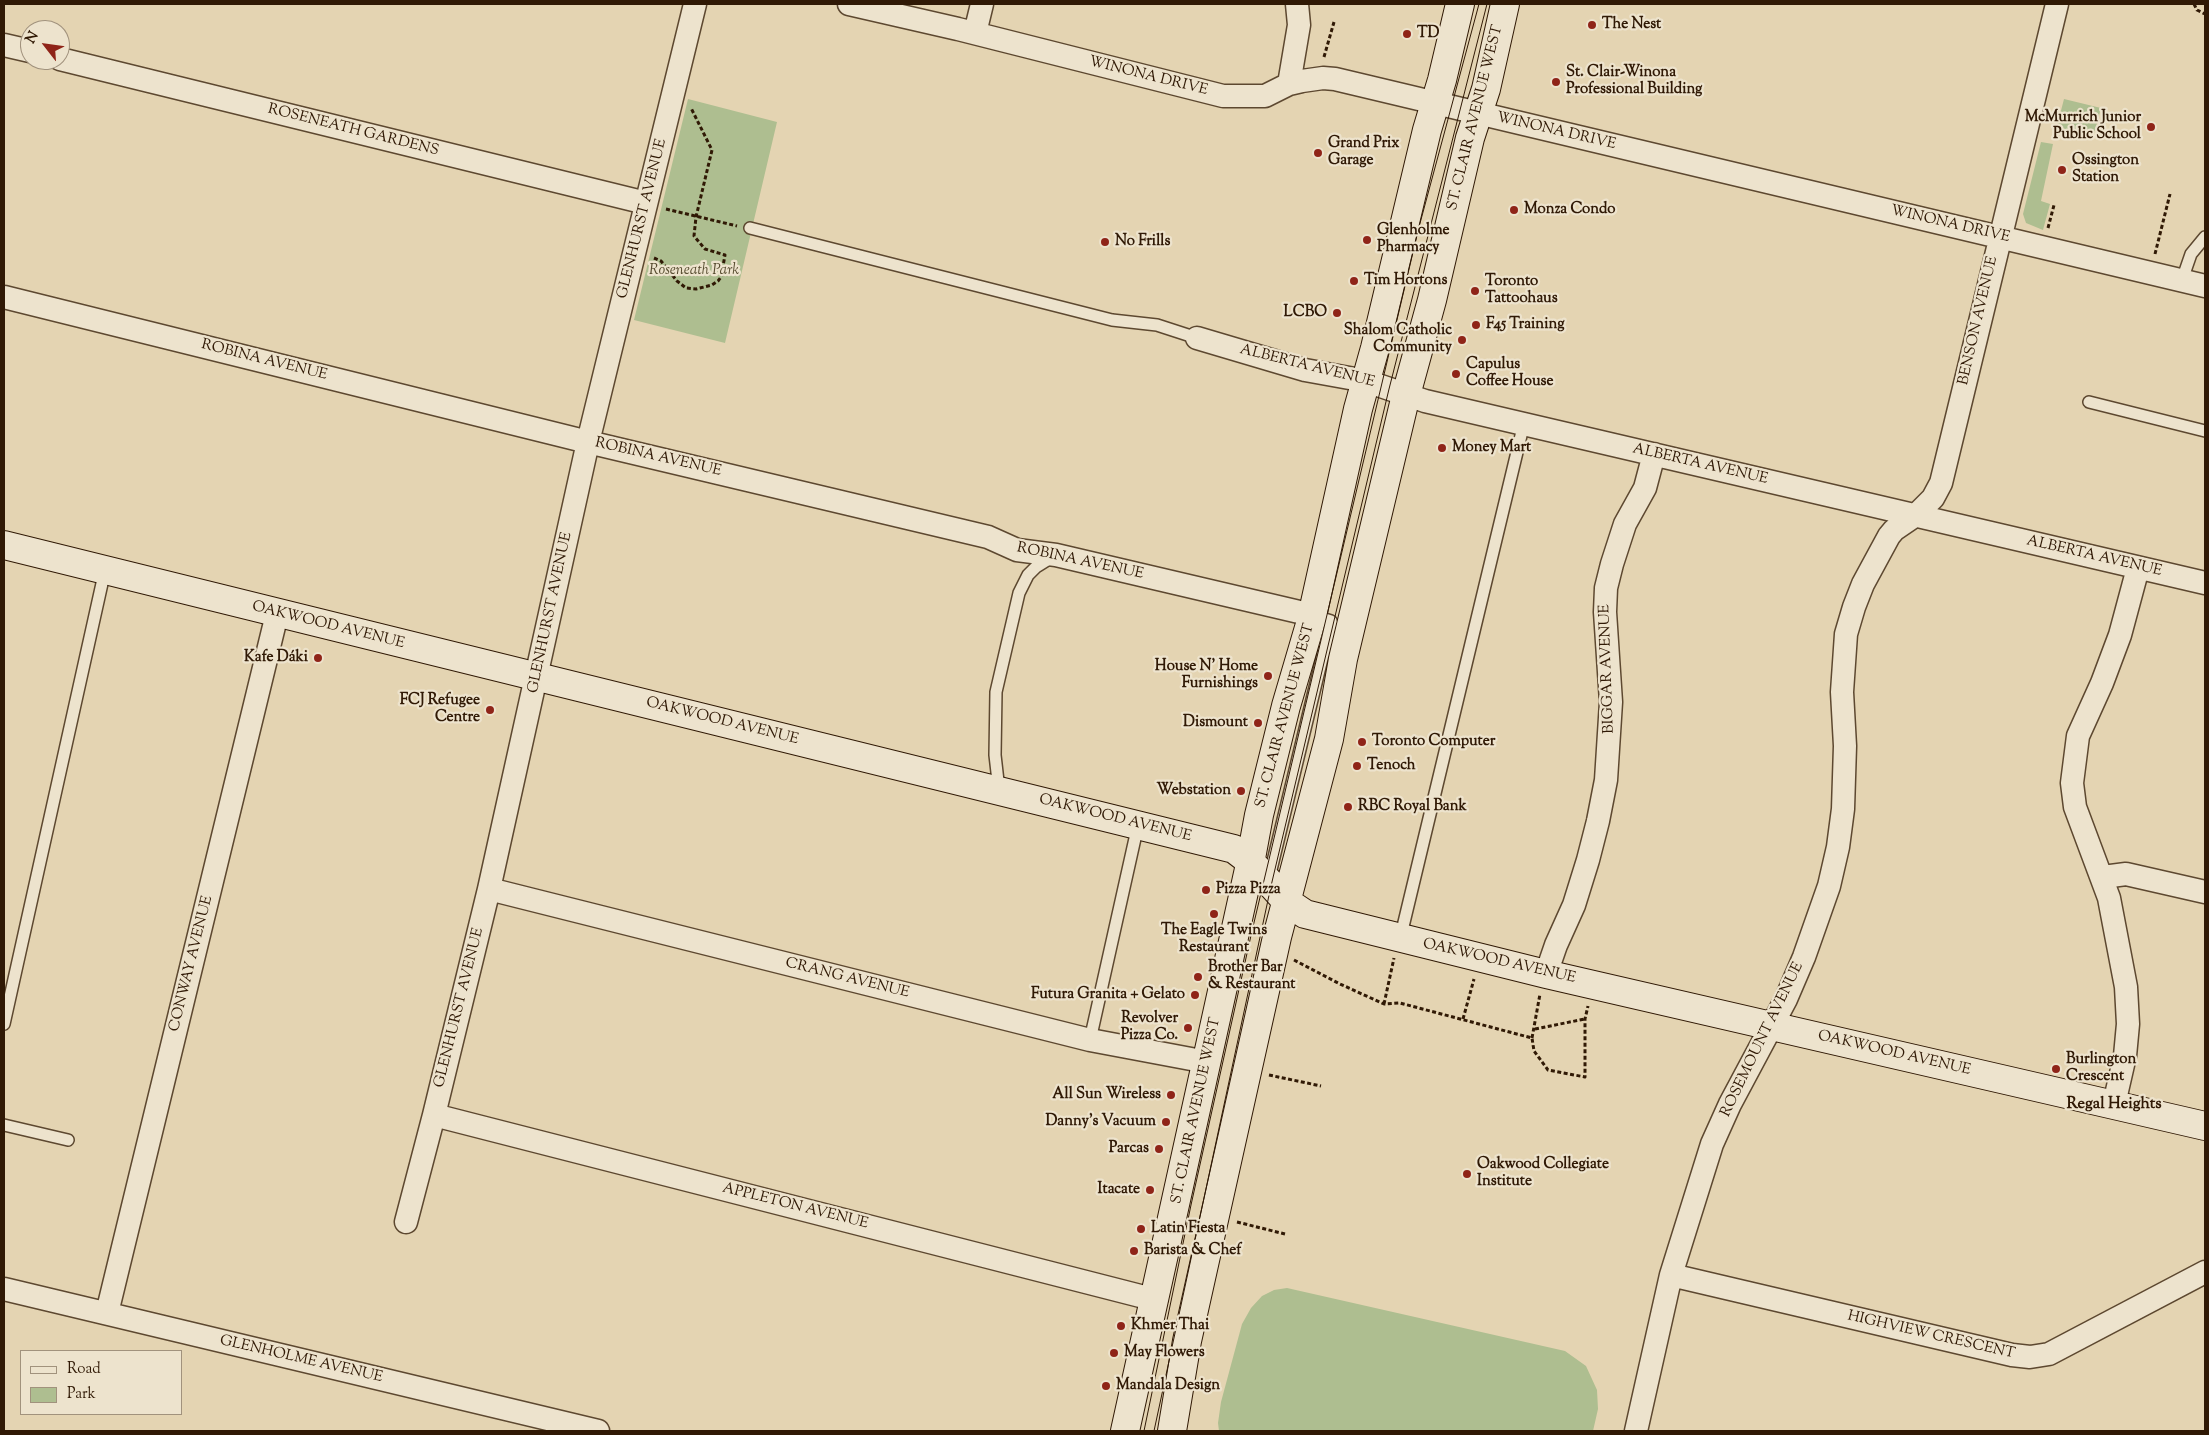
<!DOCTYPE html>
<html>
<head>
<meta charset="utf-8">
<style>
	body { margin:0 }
	#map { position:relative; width:2209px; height:1435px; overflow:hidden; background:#e4d4b2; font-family:"Sorts Mill Goudy",serif }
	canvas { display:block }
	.frame { position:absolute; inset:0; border:5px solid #301905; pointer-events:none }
	.legend { position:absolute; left:20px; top:1350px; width:162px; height:65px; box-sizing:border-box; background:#ede3cd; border:1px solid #a1927d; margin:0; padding:6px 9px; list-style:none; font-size:15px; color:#301905 }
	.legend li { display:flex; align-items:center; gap:10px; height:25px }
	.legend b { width:25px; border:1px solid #a1927d }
	.north { position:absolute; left:20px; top:20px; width:50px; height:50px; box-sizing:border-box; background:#ede3cd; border:1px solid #a1927d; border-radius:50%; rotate:300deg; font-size:14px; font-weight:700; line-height:20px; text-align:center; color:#301905 }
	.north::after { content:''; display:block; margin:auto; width:18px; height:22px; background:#8f2418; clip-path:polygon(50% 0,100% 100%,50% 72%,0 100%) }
</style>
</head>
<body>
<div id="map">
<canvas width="2209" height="1435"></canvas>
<div class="frame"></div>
<ul class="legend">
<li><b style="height:6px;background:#ede3cd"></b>Road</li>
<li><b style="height:14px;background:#aebe90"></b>Park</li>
</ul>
<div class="north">N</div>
</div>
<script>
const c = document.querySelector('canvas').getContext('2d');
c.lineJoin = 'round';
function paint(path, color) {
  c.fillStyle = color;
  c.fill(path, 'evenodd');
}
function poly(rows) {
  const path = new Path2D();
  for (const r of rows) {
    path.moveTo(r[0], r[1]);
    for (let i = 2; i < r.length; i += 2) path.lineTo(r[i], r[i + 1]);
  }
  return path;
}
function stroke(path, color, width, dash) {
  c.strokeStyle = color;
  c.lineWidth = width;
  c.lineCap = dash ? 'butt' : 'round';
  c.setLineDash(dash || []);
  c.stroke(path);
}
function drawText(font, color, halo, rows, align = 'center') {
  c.font = font + ' "Sorts Mill Goudy",serif';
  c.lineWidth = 4.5;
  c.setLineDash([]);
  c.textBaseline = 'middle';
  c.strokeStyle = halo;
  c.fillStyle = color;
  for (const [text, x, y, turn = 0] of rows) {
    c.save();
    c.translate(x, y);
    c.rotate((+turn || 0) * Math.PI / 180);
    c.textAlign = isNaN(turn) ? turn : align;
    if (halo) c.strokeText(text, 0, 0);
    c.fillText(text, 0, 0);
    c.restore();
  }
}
const green = poly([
	[688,99,777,122,725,343,634,320],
	[2064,99,2101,108,2093,138,2056,130],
	[2041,142,2053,144,2041,201,2050,204,2043,230,2026,223,2023,214],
	[1287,1288,1565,1351,1586,1366,1597,1390,1598,1409,1593,1431,1219,1431,1218,1423,1221,1402,1242,1324,1251,1308,1262,1296,1274,1290]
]);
const path = poly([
	[2194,4,2197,10,2205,14],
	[1324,57,1334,22],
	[666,209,737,226],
	[2048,228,2054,205],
	[2155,254,2170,194],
	[654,258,661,261,677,281,686,288,696,289,712,285,718,281,721,277,725,255,705,249,694,236,696,217,712,150,691,108],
	[1294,960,1340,984,1384,1004,1400,1003,1532,1038,1534,1051,1548,1070,1585,1077,1585,1019,1588,1006],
	[1384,1004,1394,958],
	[1463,1019,1474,979],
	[1535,1029,1585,1019],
	[1532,1038,1540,994],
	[1269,1075,1321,1086],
	[1237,1222,1285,1234]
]);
const lane = poly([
	[750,228,1112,320,1157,325,1197,338],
	[2182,280,2191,254,2205,237],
	[2089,402,2205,431],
	[999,790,995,755,996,692,1019,593,1028,575,1036,567,1052,557],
	[1269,878,1331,621,1312,615],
	[1400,939,1524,423],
	[4,1024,105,570],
	[1090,1040,1138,825],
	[4,1125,68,1140]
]);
const street = poly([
	[849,4,958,29,1223,96,1265,96,1289,84,1302,81,1323,78,1335,79,2205,286],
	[975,33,982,4],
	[4,45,30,51],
	[60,59,646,203],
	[1289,84,1299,25,1297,4],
	[4,297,588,442,988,537,1017,550,1056,555,1312,615],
	[1197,338,1305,370,1366,381,1425,401,2205,583],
	[2103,877,2126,874,2205,892],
	[489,889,1090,1040,1207,1062],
	[1546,974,1556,945,1574,905,1588,860,1598,821,1606,780,1611,702,1605,612,1606,588,1612,564,1625,524,1645,488,1654,454],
	[2114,1104,2125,1056,2128,1024,2126,987,2109,898,2075,807,2072,783,2078,736,2102,683,2120,635,2138,568],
	[434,1115,1156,1300],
	[406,1222,434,1115,489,889,588,442,695,4],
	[1671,1275,2012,1355,2030,1357,2049,1354,2205,1272],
	[4,1289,598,1431],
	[107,1313,277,614],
	[1636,1431,1671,1275,1712,1144,1730,1104,1786,999,1804,957,1829,886,1838,847,1843,809,1845,746,1842,692,1846,634,1854,607,1863,584,1889,536,1894,530,1916,515,1933,498,1941,483,2057,4]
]);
const secondary = poly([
	[4,545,1234,849,1251,862,1287,902,1305,914,1546,974,2205,1126],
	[1125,1431,1249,869,1259,815,1286,706,1311,621,1358,409,1375,348,1427,130,1442,80,1460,4],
	[1172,1431,1187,1341,1277,937,1329,739,1343,659,1406,395,1432,300,1470,138,1486,89,1505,4]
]);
const tram = poly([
	[1144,1431,1191,1205,1252,931,1419,227,1479,4],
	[1154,1431,1271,886,1389,389,1487,4]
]);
const markers = [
	[1592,25,5,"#8f2418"],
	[1407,34,5,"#8f2418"],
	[1556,82,5,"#8f2418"],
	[2151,127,5,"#8f2418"],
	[1318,153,5,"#8f2418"],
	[2062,170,5,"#8f2418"],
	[1514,210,5,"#8f2418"],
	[1367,240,5,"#8f2418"],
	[1105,242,5,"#8f2418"],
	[1354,281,5,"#8f2418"],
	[1475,291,5,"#8f2418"],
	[1337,313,5,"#8f2418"],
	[1476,325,5,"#8f2418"],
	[1462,340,5,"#8f2418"],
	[1456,374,5,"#8f2418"],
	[1442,448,5,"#8f2418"],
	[318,658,5,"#8f2418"],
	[1268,676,5,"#8f2418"],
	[490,710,5,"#8f2418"],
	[1258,723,5,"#8f2418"],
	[1362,742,5,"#8f2418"],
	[1357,766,5,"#8f2418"],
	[1241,791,5,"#8f2418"],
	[1348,807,5,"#8f2418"],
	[1206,890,5,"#8f2418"],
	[1214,914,5,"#8f2418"],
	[1198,977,5,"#8f2418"],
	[1195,995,5,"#8f2418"],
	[1188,1028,5,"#8f2418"],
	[2056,1069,5,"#8f2418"],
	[1171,1095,5,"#8f2418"],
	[1166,1122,5,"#8f2418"],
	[1159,1149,5,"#8f2418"],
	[1467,1174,5,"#8f2418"],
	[1150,1190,5,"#8f2418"],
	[1141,1229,5,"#8f2418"],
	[1134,1251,5,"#8f2418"],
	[1121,1326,5,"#8f2418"],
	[1114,1353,5,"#8f2418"],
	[1106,1386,5,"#8f2418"]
];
const poiNames = [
	["The Nest",1602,25],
	["TD",1417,34],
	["St. Clair-Winona",1566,73],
	["Professional Building",1566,90],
	["McMurrich Junior",2141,118,"right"],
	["Public School",2141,135,"right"],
	["Grand Prix",1328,144],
	["Garage",1328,161],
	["Ossington",2072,161],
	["Station",2072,178],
	["Monza Condo",1524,210],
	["Glenholme",1377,231],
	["Pharmacy",1377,248],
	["No Frills",1115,242],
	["Tim Hortons",1364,281],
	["Toronto",1485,282],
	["Tattoohaus",1485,299],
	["LCBO",1327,313,"right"],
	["F45 Training",1486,325],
	["Shalom Catholic",1452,331,"right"],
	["Community",1452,348,"right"],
	["Capulus",1466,365],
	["Coffee House",1466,382],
	["Money Mart",1452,448],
	["Kafe Dáki",308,658,"right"],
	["House N' Home",1258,667,"right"],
	["Furnishings",1258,684,"right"],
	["FCJ Refugee",480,701,"right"],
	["Centre",480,718,"right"],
	["Dismount",1248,723,"right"],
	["Toronto Computer",1372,742],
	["Tenoch",1367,766],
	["Webstation",1231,791,"right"],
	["RBC Royal Bank",1358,807],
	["Pizza Pizza",1216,890],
	["The Eagle Twins",1214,931,"center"],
	["Restaurant",1214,948,"center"],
	["Brother Bar",1208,968],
	["& Restaurant",1208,985],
	["Futura Granita + Gelato",1185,995,"right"],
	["Revolver",1178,1019,"right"],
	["Pizza Co.",1178,1036,"right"],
	["Burlington",2066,1060],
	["Crescent",2066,1077],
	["All Sun Wireless",1161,1095,"right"],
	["Danny's Vacuum",1156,1122,"right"],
	["Parcas",1149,1149,"right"],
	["Oakwood Collegiate",1477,1165],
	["Institute",1477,1182],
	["Itacate",1140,1190,"right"],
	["Latin Fiesta",1151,1229],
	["Barista & Chef",1144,1251],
	["Khmer Thai",1131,1326],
	["May Flowers",1124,1353],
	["Mandala Design",1116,1386]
];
const streetNames = [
	["WINONA DRIVE",1148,77,14],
	["ST. CLAIR AVENUE WEST",1476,118,-76],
	["ROSENEATH GARDENS",353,131,14],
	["WINONA DRIVE",1556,132,13],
	["GLENHURST AVENUE",643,219,-76],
	["WINONA DRIVE",1950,225,13],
	["BENSON AVENUE",1979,321,-77],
	["ROBINA AVENUE",264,361,14],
	["ALBERTA AVENUE",1307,367,14],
	["ROBINA AVENUE",658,458,13],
	["ALBERTA AVENUE",1700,465,13],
	["ALBERTA AVENUE",2094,557,13],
	["ROBINA AVENUE",1080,562,12],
	["GLENHURST AVENUE",551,613,-78],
	["OAKWOOD AVENUE",328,626,14],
	["BIGGAR AVENUE",1608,669,-92],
	["ST. CLAIR AVENUE WEST",1286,716,-75],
	["OAKWOOD AVENUE",722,722,14],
	["OAKWOOD AVENUE",1115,819,14],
	["OAKWOOD AVENUE",1499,962,13],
	["CONWAY AVENUE",192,964,-76],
	["CRANG AVENUE",847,979,14],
	["GLENHURST AVENUE",460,1008,-76],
	["ROSEMOUNT AVENUE",1763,1040,-64],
	["OAKWOOD AVENUE",1894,1054,13],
	["ST. CLAIR AVENUE WEST",1197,1111,-78],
	["APPLETON AVENUE",795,1207,14],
	["HIGHVIEW CRESCENT",1931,1336,13],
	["GLENHOLME AVENUE",301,1360,13]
];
const parkNames = [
	["Roseneath Park",694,271]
];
const neighbourhoodNames = [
	["Regal Heights",2114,1105]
];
paint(green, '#aebe90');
stroke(lane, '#5d4830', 14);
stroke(street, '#5d4830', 25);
stroke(secondary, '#301905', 30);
stroke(path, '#301905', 3, [4, 2.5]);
stroke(lane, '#ede3cd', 11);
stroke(street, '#ede3cd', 22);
stroke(secondary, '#ede3cd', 28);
stroke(tram, '#301905', 1);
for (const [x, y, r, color] of markers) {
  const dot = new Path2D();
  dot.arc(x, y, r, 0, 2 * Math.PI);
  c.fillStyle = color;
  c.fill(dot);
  stroke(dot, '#ede3cd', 2);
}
drawText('bold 15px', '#301905', '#ede3cd', poiNames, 'left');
drawText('15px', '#301905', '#ede3cd', streetNames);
drawText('italic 15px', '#564b2f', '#ede3cd', parkNames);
drawText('bold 16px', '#301905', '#ede3cd', neighbourhoodNames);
</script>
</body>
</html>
